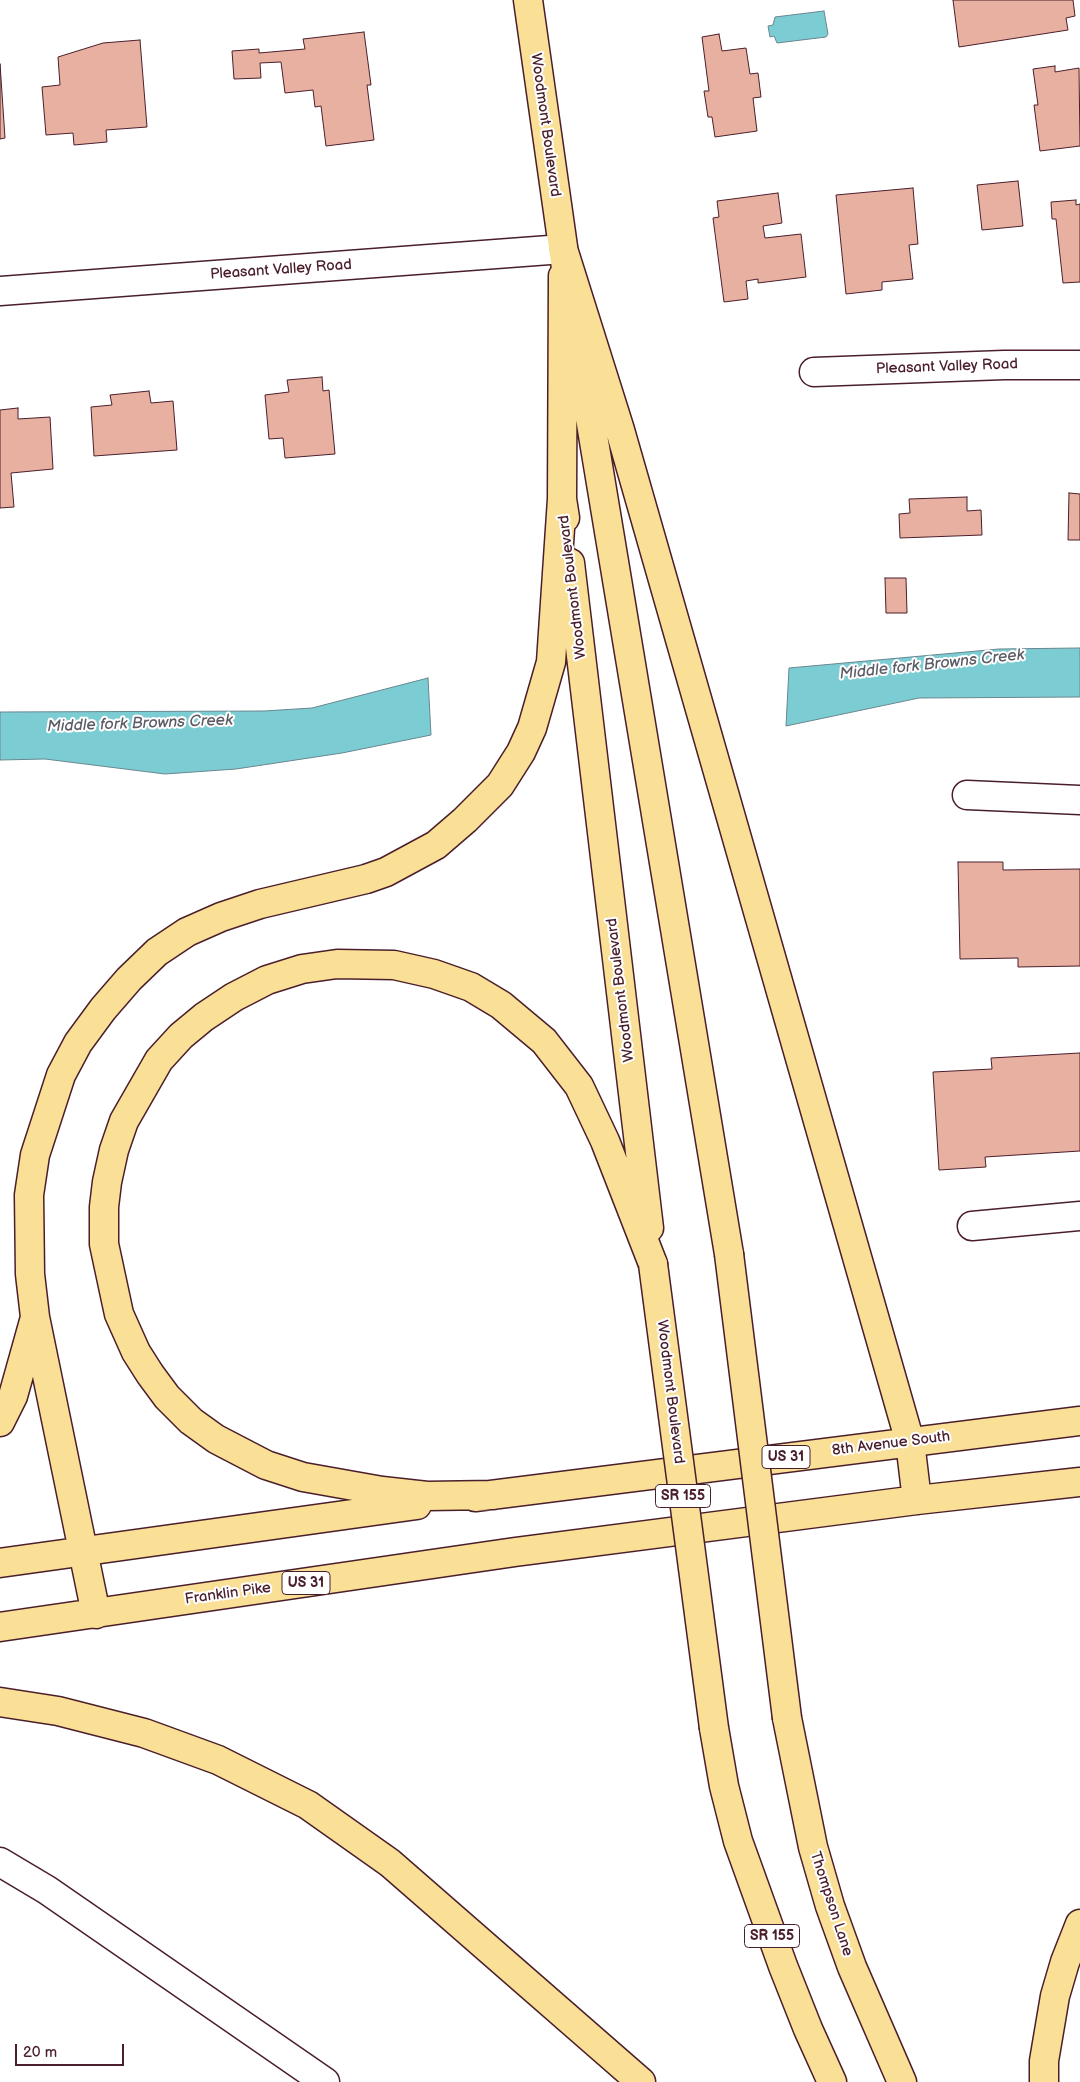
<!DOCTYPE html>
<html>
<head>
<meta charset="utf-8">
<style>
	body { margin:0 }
	#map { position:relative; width:1080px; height:2082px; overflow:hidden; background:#fff; font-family:"Balsamiq Sans",sans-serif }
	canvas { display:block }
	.scale { position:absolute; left:15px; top:2044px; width:109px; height:22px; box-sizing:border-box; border:2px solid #4a1f2b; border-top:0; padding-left:6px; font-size:15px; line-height:18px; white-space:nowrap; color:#4a1f2b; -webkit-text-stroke:4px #fff; paint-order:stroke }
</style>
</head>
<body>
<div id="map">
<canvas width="1080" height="2082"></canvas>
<div class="scale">20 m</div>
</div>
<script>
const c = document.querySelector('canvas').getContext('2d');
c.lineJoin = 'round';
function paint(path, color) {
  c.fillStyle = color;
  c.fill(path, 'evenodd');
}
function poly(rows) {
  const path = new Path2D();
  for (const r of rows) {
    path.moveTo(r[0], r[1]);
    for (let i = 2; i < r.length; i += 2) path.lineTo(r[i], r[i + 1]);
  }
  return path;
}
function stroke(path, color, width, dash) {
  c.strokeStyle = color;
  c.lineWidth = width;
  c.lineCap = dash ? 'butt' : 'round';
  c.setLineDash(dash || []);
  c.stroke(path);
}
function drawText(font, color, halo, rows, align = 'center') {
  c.font = font + ' "Balsamiq Sans",sans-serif';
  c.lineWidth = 4;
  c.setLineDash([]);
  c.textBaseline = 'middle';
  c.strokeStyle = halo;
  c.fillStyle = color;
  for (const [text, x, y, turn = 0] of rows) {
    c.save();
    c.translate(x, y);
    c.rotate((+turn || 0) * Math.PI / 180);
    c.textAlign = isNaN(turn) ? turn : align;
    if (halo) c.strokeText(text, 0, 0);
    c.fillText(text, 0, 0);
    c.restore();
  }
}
const water = poly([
	[824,11,828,34,826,37,777,43,774,36,770,37,768,26,773,25,775,17,824,11],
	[1080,648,1080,697,919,698,786,726,789,668,999,649,1080,648],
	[428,678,431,735,342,753,236,769,165,774,45,759,0,760,0,712,264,711,312,708,428,678]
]);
const building = poly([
	[953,0,1073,0,1075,16,1066,18,1068,30,959,47,953,0],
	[364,32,371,85,367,85,374,140,326,146,321,106,315,107,313,90,285,93,281,62,260,63,261,78,234,79,232,51,259,49,259,53,305,49,303,39,364,32],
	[719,34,722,51,746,48,750,74,758,73,761,97,753,98,757,131,715,137,712,117,708,117,704,91,709,91,702,37,719,34],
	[140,40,147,127,106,130,107,142,74,145,73,133,46,135,42,87,60,85,58,57,103,43,140,40],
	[0,64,5,138,0,139,0,64],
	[1055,66,1055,72,1079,68,1080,146,1040,151,1034,105,1038,105,1033,69,1055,66],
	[1018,181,1023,226,982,230,977,185,1018,181],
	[913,188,918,244,909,245,913,279,882,282,882,290,846,294,836,195,913,188],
	[778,193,782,223,763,226,765,238,801,234,806,277,758,283,758,279,746,281,748,299,724,302,713,218,719,217,717,201,778,193],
	[1076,200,1076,205,1080,204,1080,282,1063,283,1056,219,1052,219,1051,202,1076,200],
	[322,377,323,391,329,390,335,454,285,458,283,438,269,439,265,395,289,392,287,380,322,377],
	[149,391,151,403,173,401,177,450,94,456,91,407,112,405,110,395,149,391],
	[18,408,18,419,50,417,53,469,11,473,14,507,0,508,0,410,18,408],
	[1069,493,1080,494,1080,540,1068,540,1069,493],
	[967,497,967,511,981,510,982,535,900,538,899,514,910,513,909,499,967,497],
	[885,578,906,578,907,613,886,613,885,578],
	[958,862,1003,862,1003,870,1080,869,1080,966,1018,967,1018,958,960,959,958,862],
	[1080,1053,1080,1151,985,1157,986,1167,939,1170,933,1072,992,1069,991,1058,1080,1053]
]);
const street = poly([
	[0,291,563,249],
	[814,372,1004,365,1080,365],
	[967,795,1080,800],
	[972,1226,1080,1216],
	[0,1862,47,1890,325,2082]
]);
const primary = poly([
	[528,0,566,268],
	[563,249,620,430,910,1442,917,1500],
	[563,276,562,499,565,518],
	[578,345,729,1254],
	[570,563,649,1228],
	[0,1422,13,1396,34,1321],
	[493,1495,427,1496,382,1491,303,1477,266,1465,216,1439,191,1421,167,1397,150,1374,136,1352,119,1314,104,1244,104,1207,107,1182,114,1150,124,1121,159,1060,181,1036,204,1017,234,997,267,980,302,969,337,964,394,965,434,974,471,987,501,1005,544,1041,579,1086,605,1141,653,1264],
	[475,1497,1080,1421],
	[0,1563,417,1505],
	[96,1614,35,1317,30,1274,29,1195,35,1155,61,1075,78,1043,103,1009,129,979,157,952,187,932,221,917,260,904,366,879,386,872,436,845,465,820,500,785,521,752,532,728,551,662,562,499],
	[0,1627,515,1552,917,1500,1080,1482],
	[0,1702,58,1711,144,1733,218,1760,308,1805,390,1863,641,2082],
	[787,1718,813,1847,830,1906,852,1967,902,2082],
	[714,1728,724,1786,738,1841,783,1966,808,2029,832,2082],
	[1044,2082,1044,2061,1055,1996,1065,1962,1080,1924]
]);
const primaryBridge = poly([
	[729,1254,787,1718],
	[653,1264,714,1728]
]);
const shields = [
	[786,1457,48],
	[683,1496,55],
	[306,1583,48],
	[772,1936,55]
];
const shieldNames = [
	["US 31",786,1457],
	["SR 155",683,1496],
	["US 31",306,1583],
	["SR 155",772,1936]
];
const streetNames = [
	["Woodmont Boulevard",545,125,82],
	["Pleasant Valley Road",281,270,-4],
	["Pleasant Valley Road",947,367,-2],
	["Woodmont Boulevard",573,587,-97],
	["Woodmont Boulevard",621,990,-97],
	["Woodmont Boulevard",670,1392,83],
	["8th Avenue South",891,1444,-7],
	["Franklin Pike",228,1594,-8],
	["Thompson Lane",831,1904,72]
];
const waterNames = [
	["Middle fork Browns Creek",932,665,-6],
	["Middle fork Browns Creek",140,724,-2]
];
paint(water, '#7ccdd3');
stroke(water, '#688790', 1);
paint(building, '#e8b0a0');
stroke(building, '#4a1f2b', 1);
stroke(street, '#4a1f2b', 31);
stroke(primary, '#4a1f2b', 31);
stroke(street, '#fff', 28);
stroke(primary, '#fadf96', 28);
stroke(primaryBridge, '#4a1f2b', 31, []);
stroke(primaryBridge, '#fadf96', 28);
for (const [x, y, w] of shields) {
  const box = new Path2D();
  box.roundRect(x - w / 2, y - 11.5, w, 23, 4);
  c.fillStyle = '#fff';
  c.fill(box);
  stroke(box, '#4a1f2b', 1);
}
drawText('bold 14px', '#4a1f2b', null, shieldNames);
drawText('15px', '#4a1f2b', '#fff', streetNames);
drawText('italic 16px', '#5c5c66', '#fff', waterNames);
</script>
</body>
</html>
